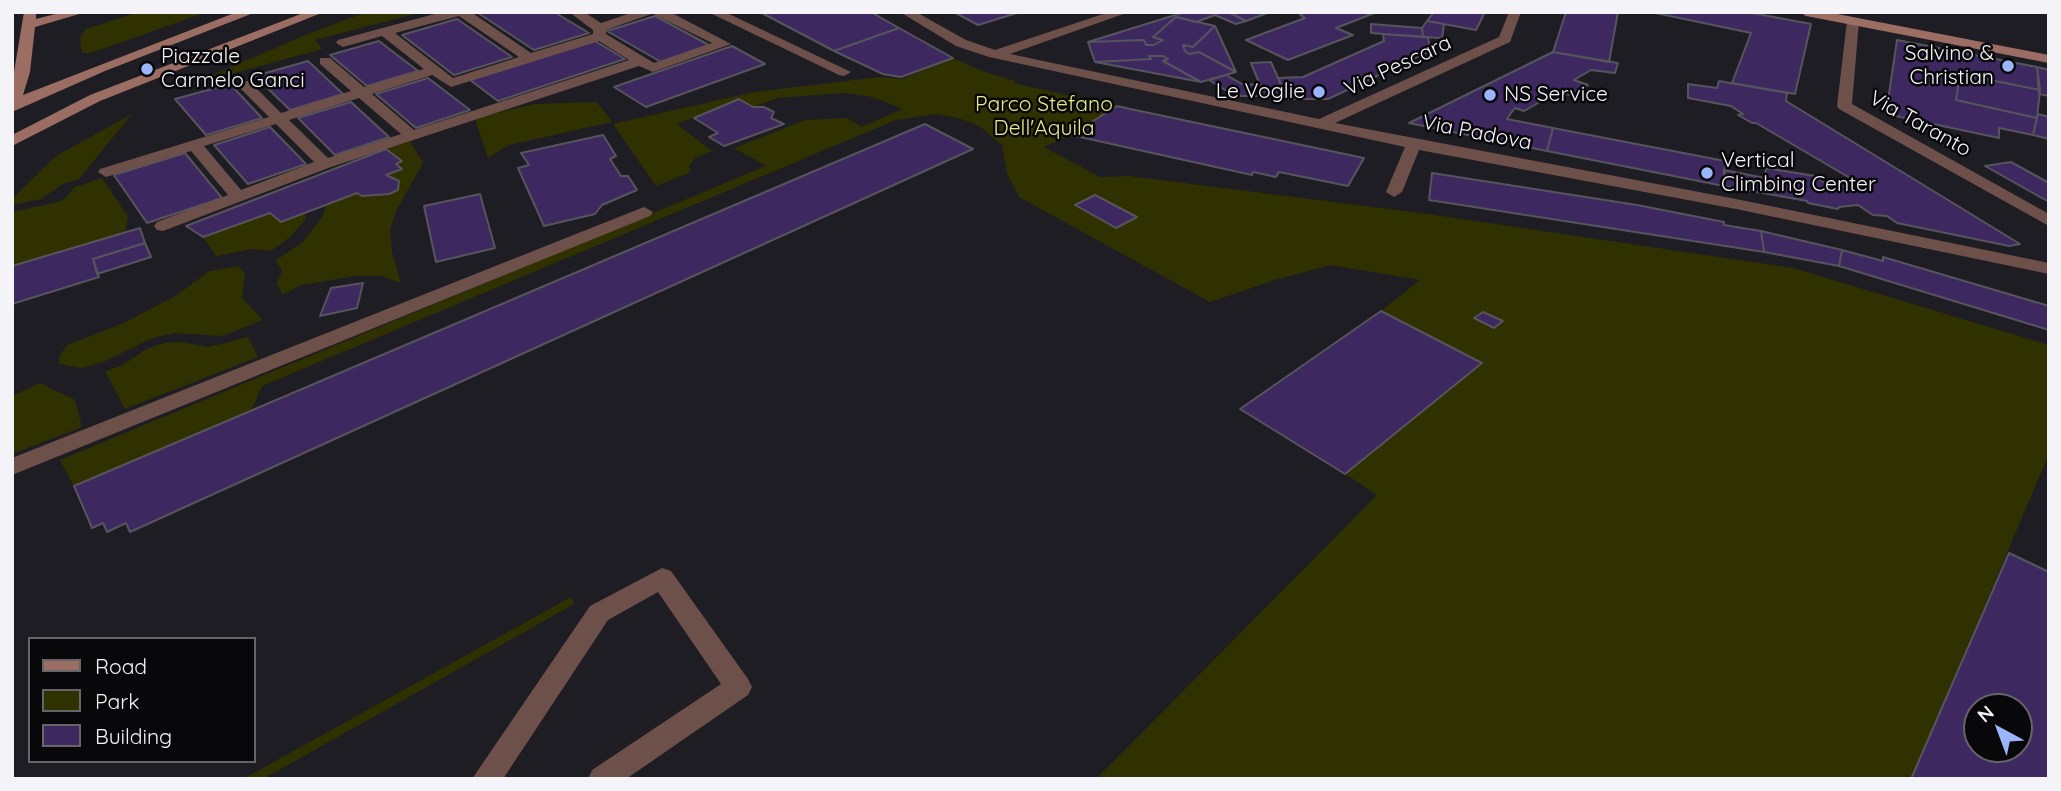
<!DOCTYPE html>
<html>
<head>
<meta charset="utf-8">
<style>
	body { margin:0 }
	#map { position:relative; width:2061px; height:791px; overflow:hidden; background:#1e1d23; font-family:Quicksand,sans-serif }
	canvas { display:block }
	.frame { position:absolute; inset:0; border:14px solid #f4f3f7; pointer-events:none }
	.legend { position:absolute; left:28px; top:637px; width:228px; height:126px; box-sizing:border-box; background:#08070a; border:2px solid #666569; margin:0; padding:9px 12px; list-style:none; font-size:21px; color:#f4f3f7 }
	.legend li { display:flex; align-items:center; gap:14px; height:35px }
	.legend b { width:35px; border:2px solid #666569 }
	.north { position:absolute; left:1963px; top:693px; width:70px; height:70px; box-sizing:border-box; background:#08070a; border:2px solid #666569; border-radius:50%; rotate:319deg; font-size:19px; font-weight:700; line-height:28px; text-align:center; color:#f4f3f7 }
	.north::after { content:''; display:block; margin:auto; width:24px; height:32px; background:#9bb5fd; clip-path:polygon(50% 0,100% 100%,50% 72%,0 100%) }
</style>
</head>
<body>
<div id="map">
<canvas width="2061" height="791"></canvas>
<div class="frame"></div>
<ul class="legend">
<li><b style="height:9px;background:#9c6d63"></b>Road</li>
<li><b style="height:19px;background:#303101"></b>Park</li>
<li><b style="height:19px;background:#3d2960"></b>Building</li>
</ul>
<div class="north">N</div>
</div>
<script>
const c = document.querySelector('canvas').getContext('2d');
c.lineJoin = 'round';
function paint(path, color) {
  c.fillStyle = color;
  c.fill(path, 'evenodd');
}
function poly(rows) {
  const path = new Path2D();
  for (const r of rows) {
    path.moveTo(r[0], r[1]);
    for (let i = 2; i < r.length; i += 2) path.lineTo(r[i], r[i + 1]);
  }
  return path;
}
function stroke(path, color, width, dash) {
  c.strokeStyle = color;
  c.lineWidth = width;
  c.lineCap = dash ? 'butt' : 'round';
  c.setLineDash(dash || []);
  c.stroke(path);
}
function drawText(font, color, halo, rows, align = 'center') {
  c.font = font + ' Quicksand,sans-serif';
  c.lineWidth = 5;
  c.setLineDash([]);
  c.textBaseline = 'middle';
  c.strokeStyle = halo;
  c.fillStyle = color;
  for (const [text, x, y, turn = 0] of rows) {
    c.save();
    c.translate(x, y);
    c.rotate((+turn || 0) * Math.PI / 180);
    c.textAlign = isNaN(turn) ? turn : align;
    if (halo) c.strokeText(text, 0, 0);
    c.fillText(text, 0, 0);
    c.restore();
  }
}
const green = poly([
	[139,12,207,12,91,53,82,53,80,37,86,29],
	[367,12,422,12,315,40,322,49,184,87,313,32],
	[953,58,982,71,1015,81,1013,83,1117,106,1071,135,1044,147,1100,177,1129,176,1428,214,1793,268,2049,345,2049,454,1911,779,1096,779,1377,495,1345,474,1481,363,1381,311,1420,280,1330,265,1275,280,1210,302,1019,197,1007,173,1002,145,979,126,962,119,936,114,896,120,262,386,251,411,74,486,60,460,766,166,734,148,805,120,847,118,861,127,903,109,873,97,843,93,777,98,753,107,739,99,677,124,712,151,695,158,689,166,691,172,656,186,613,124,754,92,880,77,902,79],
	[597,102,612,122,509,145,488,158,475,118,534,104],
	[132,114,79,179,63,184,41,199,12,205,12,200,21,190,56,156],
	[410,141,423,163,396,211,390,230,392,252,401,283,381,276,356,276,301,285,282,295,277,283,282,271,276,260,303,242,322,217,326,205,357,193,362,196,374,196,398,190,399,181,386,175,401,169,396,164,401,161,386,149],
	[102,178,128,217,125,233,12,266,12,212,62,201,75,187],
	[270,213,281,222,304,213,306,219,290,237,271,251,252,249,216,256,203,237],
	[238,266,245,273,242,298,263,320,223,336,174,333,153,338,103,362,82,368,59,364,60,355,67,345,124,323,175,296,210,271],
	[248,337,258,357,125,409,105,371,121,366,148,348,165,343,181,342,208,347],
	[40,383,75,400,82,427,12,454,12,396],
	[571,597,574,604,263,779,243,779]
]);
const building = poly([
	[554,12,589,33,534,50,478,13,554,12],
	[760,12,871,12,899,28,834,51,760,12],
	[954,12,1020,12,978,25,954,12],
	[1185,12,1228,12,1246,21,1236,24,1215,15,1196,22,1176,17,1153,37,1163,40,1154,45,1146,45,1144,40,1088,42,1185,12],
	[1228,12,1270,12,1246,21,1228,12],
	[1308,12,1377,12,1336,28,1353,35,1288,60,1246,40,1305,18,1300,15,1308,12],
	[1434,12,1485,12,1476,30,1427,21,1434,12],
	[1618,12,1609,62,1553,52,1566,12,1618,12],
	[1651,12,1747,12,1811,24,1795,94,1732,83,1751,33,1651,12],
	[655,16,709,45,661,62,607,31,655,16],
	[1176,17,1215,26,1193,47,1183,45,1185,51,1189,54,1199,52,1236,72,1201,82,1163,61,1168,59,1163,56,1149,56,1151,59,1095,62,1088,42,1144,40,1146,45,1154,45,1163,40,1153,37,1176,17],
	[457,19,512,57,454,75,402,35,457,19],
	[1427,21,1444,24,1442,38,1423,37,1422,28,1427,21],
	[1371,24,1422,28,1423,37,1371,33,1371,24],
	[1215,26,1236,72,1199,52,1189,54,1185,51,1183,45,1193,47,1215,26],
	[899,28,953,58,901,77,883,74,834,51,899,28],
	[1383,34,1428,37,1430,51,1328,99,1287,99,1278,78,1303,77,1384,41,1383,34],
	[1897,40,2037,67,2040,90,1960,74,1956,100,2037,118,2033,135,1999,128,1999,138,1886,114,1897,40],
	[379,41,418,71,367,86,330,55,379,41],
	[595,41,625,59,498,101,470,80,595,41],
	[732,46,765,64,646,107,614,87,732,46],
	[1553,52,1618,63,1615,73,1591,70,1574,80,1588,85,1569,95,1559,91,1524,111,1515,108,1511,113,1507,119,1553,128,1547,151,1409,123,1553,52],
	[1149,56,1163,56,1168,59,1163,61,1201,82,1095,62,1151,59,1149,56],
	[308,61,343,94,290,110,255,76,308,61],
	[1271,62,1278,78,1284,90,1262,90,1251,63,1271,62],
	[2037,67,2049,70,2049,96,2039,94,2037,67],
	[1960,74,2040,90,2037,118,1956,100,1960,74],
	[1226,75,1244,85,1260,84,1262,90,1284,90,1286,96,1235,96,1209,80,1226,75],
	[428,78,470,110,416,128,376,94,428,78],
	[1719,81,1787,93,1786,101,2020,244,2009,246,1897,223,1887,216,1873,215,1858,205,1839,207,1838,209,1808,203,1807,201,1724,186,1724,170,1765,178,1766,168,1815,176,1827,184,1837,182,1846,188,1862,185,1756,123,1752,123,1738,115,1743,114,1731,106,1688,98,1688,84,1717,88,1719,81],
	[230,84,262,118,206,135,175,99,230,84],
	[739,99,753,107,764,107,774,112,771,118,784,124,724,146,709,137,718,133,694,118,739,99],
	[351,102,389,137,335,155,298,118,351,102],
	[1117,106,1135,110,1364,158,1348,186,1279,172,1276,177,1253,172,1252,175,1071,135,1117,106],
	[2038,114,2049,117,2049,139,2033,135,2038,114],
	[925,124,973,149,130,532,126,523,107,532,103,523,92,528,74,486,925,124],
	[270,127,306,164,248,184,214,145,270,127],
	[1553,128,1725,161,1724,186,1547,151,1553,128],
	[603,135,616,156,610,159,621,176,628,176,637,190,602,205,595,214,544,226,518,168,529,165,521,153,603,135],
	[386,149,402,161,396,164,402,169,386,175,399,181,398,190,389,194,362,196,357,193,281,222,270,213,203,237,186,226,386,149],
	[185,153,222,198,147,223,114,175,185,153],
	[2011,162,2049,183,2049,202,1985,166,2011,162],
	[1432,173,1637,205,1724,222,1724,225,1761,231,1764,252,1429,200,1432,173],
	[480,194,495,248,436,262,424,206,480,194],
	[1095,195,1137,217,1116,228,1075,205,1095,195],
	[140,228,145,243,93,259,99,277,12,304,12,266,140,228],
	[1761,231,1842,250,1839,266,1764,252,1761,231],
	[145,243,151,257,97,274,93,259,145,243],
	[1842,250,1883,261,1883,257,2049,306,2049,330,1839,266,1842,250],
	[363,283,357,308,320,316,331,288,363,283],
	[1381,311,1482,363,1345,474,1240,409,1381,311],
	[1483,312,1503,321,1494,328,1474,318,1483,312],
	[2009,553,2049,572,2049,779,1911,779,2009,553],
	[1977,707,2019,707,2019,749,1977,749,1977,707]
]);
const lane = poly([
	[442,12,471,12,531,53,593,34,593,30,569,12,584,12,601,23,634,12,670,12,731,44,653,72,639,66,331,167,163,231,157,230,154,226,157,222,228,195,191,151,106,177,98,172,100,169,269,117,239,87,239,81,249,81,281,113,351,91,320,64,320,58,330,58,364,87,424,69,382,36,343,47,336,43,338,40,442,12],
	[654,13,655,15,712,43,654,63,606,34,606,30,654,13],
	[459,16,519,57,453,78,395,33,459,16],
	[599,41,629,60,414,130,372,94,432,75,451,87,599,41],
	[359,98,401,134,328,158,289,120,359,98],
	[276,124,314,162,241,190,204,146,276,124],
	[644,207,653,212,650,216,12,475,12,458,644,207],
	[662,568,671,571,748,679,752,687,748,695,626,779,588,779,592,770,721,684,658,592,608,620,503,779,472,779,590,606,662,568]
]);
const street = poly([
	[708,12,725,12,851,72,844,76,839,75,708,12],
	[900,12,916,12,966,40,995,50,1109,12,1129,12,1010,54,1319,119,1499,37,1509,12,1521,12,1510,42,1335,123,1736,199,2049,263,2049,274,1736,209,1419,150,1402,192,1394,197,1386,192,1405,147,989,57,956,46,900,12],
	[1853,17,1859,21,1852,104,2049,214,2049,226,1839,109,1837,106,1847,21,1853,17]
]);
const secondary = poly([
	[24,12,36,12,36,19,63,12,86,12,35,27,30,72,23,95,237,12,256,12,105,71,12,112,12,84,24,12],
	[306,12,324,12,100,101,12,146,12,135,90,95,306,12],
	[1800,12,1827,12,2049,55,2049,63,1806,16,1800,12]
]);
const markers = [
	[2008,66,7,"#9bb5fd"],
	[147,69,7,"#9bb5fd"],
	[1319,92,7,"#9bb5fd"],
	[1490,95,7,"#9bb5fd"],
	[1707,173,7,"#9bb5fd"]
];
const farPoinames = [
	["Salvino &",1994,54,"right"],
	["Christian",1994,78,"right"],
	["Piazzale",161,57],
	["Carmelo Ganci",161,81],
	["Le Voglie",1305,92,"right"],
	["NS Service",1504,95],
	["Vertical",1721,161],
	["Climbing Center",1721,185]
];
const farStreetnames = [
	["Via Pescara",1398,66,-25],
	["Via Taranto",1920,124,29],
	["Via Padova",1477,133,11]
];
const farParknames = [
	["Parco Stefano",1044,105],
	["Dell'Aquila",1044,129]
];
paint(green, '#303101');
paint(building, '#3d2960');
stroke(building, '#56545c', 2);
paint(lane, '#6e504a');
paint(street, '#6e504a');
paint(secondary, '#9c6d63');
for (const [x, y, r, color] of markers) {
  const dot = new Path2D();
  dot.arc(x, y, r, 0, 2 * Math.PI);
  c.fillStyle = color;
  c.fill(dot);
  stroke(dot, '#08070a', 2.5);
}
drawText('21px', '#f4f3f7', '#08070a', farPoinames, 'left');
drawText('21px', '#f4f3f7', '#08070a', farStreetnames);
drawText('21px', '#e6eb88', '#08070a', farParknames);
</script>
</body>
</html>
